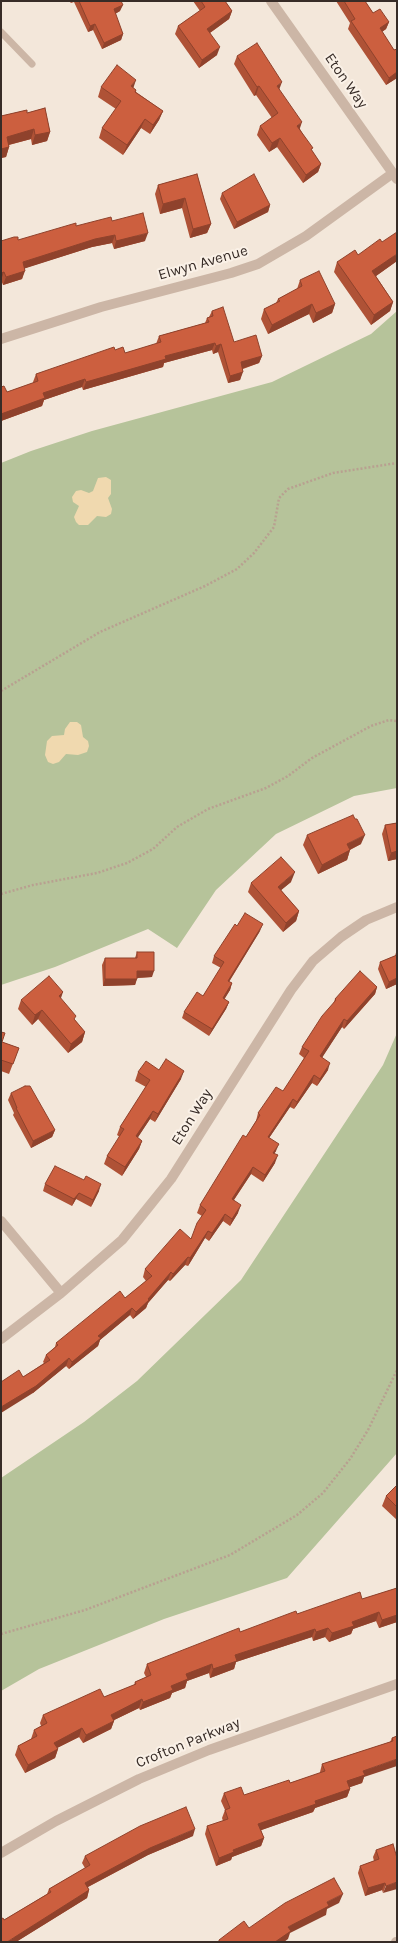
<!DOCTYPE html>
<html>
<head>
<meta charset="utf-8">
<style>
	body { margin:0 }
	#map { position:relative; width:398px; height:1943px; overflow:hidden; background:#f3e7da; font-family:Karla,sans-serif }
	canvas { display:block }
	.frame { position:absolute; inset:0; border:2px solid #372c27; pointer-events:none }
</style>
</head>
<body>
<div id="map">
<canvas width="398" height="1943"></canvas>
<div class="frame"></div>
</div>
<script>
const c = document.querySelector('canvas').getContext('2d');
c.lineJoin = 'round';
function paint(path, color) {
  c.fillStyle = color;
  c.fill(path, 'evenodd');
}
function poly(rows) {
  const path = new Path2D();
  for (const r of rows) {
    path.moveTo(r[0], r[1]);
    for (let i = 2; i < r.length; i += 2) path.lineTo(r[i], r[i + 1]);
  }
  return path;
}
function stroke(path, color, width, dash) {
  c.strokeStyle = color;
  c.lineWidth = width;
  c.lineCap = dash ? 'butt' : 'round';
  c.setLineDash(dash || []);
  c.stroke(path);
}
function drawText(font, color, halo, rows, align = 'center') {
  c.font = font + ' Karla,sans-serif';
  c.lineWidth = 4;
  c.setLineDash([]);
  c.textBaseline = 'middle';
  c.strokeStyle = halo;
  c.fillStyle = color;
  for (const [text, x, y, turn = 0] of rows) {
    c.save();
    c.translate(x, y);
    c.rotate((+turn || 0) * Math.PI / 180);
    c.textAlign = isNaN(turn) ? turn : align;
    if (halo) c.strokeText(text, 0, 0);
    c.fillText(text, 0, 0);
    c.restore();
  }
}
const green = poly([
	[397,311,397,788,354,796,276,834,216,890,177,948,148,929,55,967,1,985,1,463,31,451,92,431,272,382,371,334],
	[397,1033,397,1453,287,1578,164,1619,39,1669,1,1691,1,1478,84,1422,137,1381,241,1280,383,1065]
]);
const sand = poly([
	[106,477,111,480,111,494,108,498,112,509,111,514,106,517,97,516,88,525,79,525,76,522,74,517,79,506,73,502,72,497,76,491,81,490,89,493,93,491,98,478],
	[70,722,77,722,81,725,83,737,88,741,89,746,87,752,78,755,66,754,59,762,53,764,48,762,45,755,47,741,52,736,64,735,65,729]
]);
const path = poly([
	[1,691,100,632,205,586,237,569,254,553,274,527,279,498,288,489,333,473,397,463],
	[1,894,33,885,97,873,127,863,153,849,177,827,208,809,266,788,288,776,312,758,371,726,389,720,397,721],
	[1,1634,85,1610,230,1555,297,1515,323,1493,350,1459,368,1430,397,1370]
]);
const service = poly([
	[1,32,32,64]
]);
const minor = poly([
	[271,1,397,179],
	[1,339,101,307,231,273,258,264,306,236,393,173],
	[1,1221,61,1293],
	[1,1339,61,1293,122,1240,147,1209,171,1179,291,990,313,961,341,937,366,920,397,907],
	[396,1942,397,1942]
]);
const tertiary = poly([
	[1,1853,56,1821,139,1779,209,1750,397,1684]
]);
const wall = poly([
	[69,1,121,1,120,11,115,14,123,34,121,40,102,49,93,30,88,32,74,2,71,3],
	[193,1,225,1,232,11,229,19,210,33,217,55,199,68,175,34,178,26,200,11],
	[336,1,365,1,373,13,389,22,386,29,382,32,394,50,397,49,397,78,386,85,348,29,350,23],
	[237,56,279,90,312,151,321,164,318,172,303,183,277,147,269,152,257,135,260,126,272,118,256,95,254,96,234,64],
	[101,87,133,88,136,90,136,92,163,111,159,120,150,134,141,128,123,155,99,138,102,128,116,109,98,97],
	[45,108,50,132,47,141,32,145,31,139,9,145,9,147,6,157,1,158,1,116,27,110,27,113],
	[197,174,211,224,207,233,190,238,182,208,160,214,155,194,158,185],
	[222,193,270,205,268,212,234,229,220,199],
	[112,221,145,241,114,249,112,243,92,247,25,268,22,279,3,285,1,280,1,241,18,240,76,226],
	[382,242,397,261,376,276,393,302,390,311,371,325,334,272,337,262,358,255],
	[300,280,335,304,332,313,313,323,309,314,268,334,261,319,264,309,276,303,278,299,297,289],
	[212,311,234,342,262,356,259,363,243,369,240,380,228,383,218,352,213,354,212,350,164,363,163,367,83,390,82,387,44,400,42,406,1,421,1,387,7,392,33,383,33,382,36,374,115,350,125,353,156,344,159,336,205,323,207,318,209,317],
	[397,823,397,859,388,861,382,834,385,825],
	[307,835,361,844,350,850,347,860,318,874,303,845],
	[291,882,281,890,299,911,296,921,283,932,248,892,251,883],
	[260,931,229,982,232,983,230,990,224,999,229,1002,226,1009,209,1036,182,1018,184,1012,203,996,221,968,212,963,214,956],
	[397,949,397,984,386,989,378,969,380,962,395,956],
	[137,952,152,977,137,978,135,985,103,986,102,965,105,958,135,958],
	[377,987,375,994,344,1029,342,1027,322,1057,328,1070,317,1086,312,1083,294,1109,290,1107,269,1138,276,1151,274,1154,275,1163,263,1182,251,1174,234,1200,238,1213,230,1226,223,1221,209,1241,205,1238,188,1266,185,1265,170,1281,168,1280,148,1303,146,1308,133,1319,130,1315,100,1340,98,1346,69,1369,66,1366,33,1393,23,1377,44,1363,43,1362,46,1355,55,1347,56,1343,125,1298,146,1281,143,1277,145,1269,191,1239,202,1216,197,1213,200,1205,246,1137,256,1121,258,1113,283,1091,292,1078,304,1058,299,1054,302,1047,333,1004,335,999],
	[21,1000,75,1020,85,1032,82,1042,68,1053,38,1019,32,1025,18,1009],
	[1,1032,2,1042,19,1048,9,1074,1,1071],
	[159,1070,181,1079,155,1122,150,1119,137,1138,142,1141,139,1149,122,1176,104,1164,107,1156,120,1137,117,1135,120,1127,146,1087,135,1081,138,1072],
	[11,1093,55,1130,52,1137,31,1148,13,1115,14,1113,8,1100],
	[45,1184,99,1191,91,1207,76,1199,72,1206,43,1191],
	[397,1485,397,1520,382,1506,386,1496],
	[397,1588,397,1622,379,1628,376,1621,353,1629,351,1634,329,1642,325,1637,313,1641,312,1637,236,1662,234,1669,210,1678,209,1673,187,1681,185,1688,172,1693,170,1698,140,1710,139,1708,114,1720,114,1721,111,1729,83,1743,79,1737,57,1748,58,1749,55,1758,25,1773,15,1755,18,1746,31,1739,34,1730,41,1726,40,1723,43,1715,104,1697,134,1685,135,1682,146,1677,144,1673,147,1664,240,1632,297,1614,362,1599],
	[397,1736,364,1777,362,1783,349,1787,350,1789,347,1797,315,1808,313,1812,261,1830,264,1838,261,1846,232,1857,231,1860,216,1866,205,1834,207,1826,223,1821,222,1818,225,1810,221,1801,224,1793,244,1795,290,1783,320,1773,320,1772,322,1764,390,1742,392,1738],
	[193,1836,148,1855,88,1887,89,1890,87,1898,16,1942,4,1920,47,1894,49,1889,85,1868,82,1863,85,1856],
	[376,1850,397,1858,383,1893,382,1890,365,1896,358,1873,360,1866,374,1861,373,1857]
]);
const shadedWall = poly([
	[123,5,120,11,111,16,114,9],
	[232,11,229,19,204,37,207,29],
	[389,22,386,29,377,35,380,28],
	[95,24,93,30,88,32,90,26],
	[123,34,121,40,102,49,104,43],
	[220,47,217,55,199,68,202,60],
	[397,72,397,78,386,85,389,78],
	[136,80,133,89,131,86],
	[282,82,279,90,277,86],
	[259,86,256,95,254,96,257,87],
	[163,111,159,120,150,134,153,125],
	[145,119,141,128,123,155,127,145],
	[302,122,299,131,297,126],
	[34,129,31,139,4,146,7,137],
	[50,132,47,141,32,145,35,135],
	[280,138,277,147,269,152,272,143],
	[9,147,6,157,1,158,1,149],
	[321,164,318,172,303,183,306,175],
	[185,198,182,208,160,214,163,204],
	[270,205,268,212,234,229,237,222],
	[211,224,207,233,190,238,193,229],
	[148,233,145,241,114,249,116,241],
	[115,235,112,243,92,247,20,270,23,262,95,239],
	[397,254,397,261,369,281,372,271],
	[25,271,22,279,3,285,6,277],
	[4,272,1,280,1,273],
	[393,302,390,311,371,325,374,315],
	[312,304,309,314,268,334,272,325],
	[335,304,332,313,313,323,316,313],
	[215,343,212,350,164,363,163,367,83,390,86,382,165,356],
	[221,344,218,352,213,354,216,346],
	[262,356,259,363,238,370,241,362],
	[243,372,240,380,228,383,230,376],
	[85,379,82,387,44,400,42,406,1,421,1,414,43,393],
	[365,835,361,844,343,853,347,844],
	[350,850,347,860,318,874,322,865],
	[397,851,397,859,388,861,391,853],
	[295,872,291,882,274,896,278,887],
	[299,911,296,921,283,932,286,923],
	[263,924,260,931,225,988,228,981],
	[137,971,154,971,152,977,135,978],
	[397,978,397,984,386,989,389,982],
	[105,979,137,979,135,985,103,986],
	[232,983,230,990,221,1005,223,998],
	[377,987,375,994,344,1029,347,1021],
	[63,992,60,1001,59,996],
	[229,1002,226,1009,209,1036,212,1029],
	[42,1010,38,1019,32,1025,35,1015],
	[344,1019,342,1027,318,1064,320,1056],
	[85,1032,82,1042,68,1053,71,1044],
	[330,1063,328,1070,317,1086,320,1079],
	[184,1071,181,1079,155,1122,158,1114],
	[314,1075,312,1083,294,1109,297,1102],
	[293,1099,290,1107,265,1144,268,1137],
	[153,1111,150,1119,133,1145,136,1136],
	[55,1130,52,1137,31,1148,33,1141],
	[142,1141,139,1149,122,1176,125,1167],
	[279,1144,276,1151,270,1160,273,1153],
	[278,1155,275,1163,263,1182,265,1175],
	[253,1167,251,1174,229,1207,232,1199],
	[101,1184,99,1191,91,1207,93,1200],
	[79,1193,76,1199,72,1206,74,1199],
	[241,1205,238,1213,230,1226,232,1219],
	[225,1214,223,1221,209,1241,212,1233],
	[208,1231,205,1238,188,1266,190,1258],
	[188,1257,185,1265,170,1281,173,1274],
	[171,1272,168,1280,148,1303,146,1308,133,1319,136,1312,148,1299],
	[132,1308,130,1315,100,1340,98,1346,69,1369,72,1362,98,1336],
	[69,1358,66,1366,33,1393,1,1413,1,1407],
	[379,1612,376,1621,353,1629,351,1634,329,1642,332,1633,352,1622],
	[397,1615,397,1622,379,1628,382,1620],
	[328,1628,325,1637,313,1641,316,1632],
	[315,1629,312,1637,236,1662,234,1669,210,1678,213,1669,235,1655],
	[212,1664,209,1673,187,1681,185,1688,172,1693,170,1698,140,1710,143,1702,171,1686,186,1674],
	[142,1699,139,1708,108,1723,111,1715],
	[114,1721,111,1729,83,1743,86,1735],
	[82,1728,79,1737,51,1751,54,1743],
	[58,1749,55,1758,25,1773,28,1765],
	[397,1759,397,1766,364,1777,362,1783,345,1789,347,1781,363,1771],
	[350,1789,347,1797,315,1808,313,1812,256,1832,258,1824,315,1801],
	[195,1829,193,1836,148,1855,82,1890,85,1883,150,1848],
	[264,1838,261,1846,232,1857,231,1860,216,1866,219,1858,233,1850],
	[397,1882,397,1889,383,1893,386,1886],
	[385,1883,382,1890,365,1896,368,1888],
	[89,1890,87,1898,16,1942,7,1942],
	[343,1894,339,1903,327,1909,326,1915,290,1933,288,1939,284,1942,275,1942,288,1927,327,1902]
]);
const building = poly([
	[79,1,121,1,123,5,114,9,123,34,104,43,95,24,90,26,79,1],
	[201,1,225,1,232,11,207,29,220,47,202,60,178,26,205,7,201,1],
	[344,1,365,1,373,13,380,9,389,22,380,28,394,50,397,49,397,72,389,78,351,21,355,19,344,1],
	[257,43,282,82,277,86,302,122,297,126,313,148,311,149,321,164,306,175,280,138,272,143,260,126,278,113,259,86,257,87,237,56,257,43],
	[117,65,136,80,131,86,136,90,135,92,163,111,153,125,145,119,127,145,102,128,121,101,101,87,117,65],
	[45,108,50,132,35,135,34,129,7,137,9,147,1,149,1,116,27,110,27,113,45,108],
	[197,174,211,224,193,229,185,198,163,204,158,185,197,174],
	[254,174,270,205,237,222,222,193,254,174],
	[143,213,148,233,116,241,115,235,95,239,23,262,25,271,6,277,4,272,1,273,1,241,14,237,18,237,18,240,76,223,76,226,111,217,112,221,143,213],
	[397,232,397,254,372,271,393,302,374,315,337,262,355,250,358,255,380,239,382,242,397,232],
	[319,271,335,304,316,313,312,304,272,325,264,309,280,301,278,299,302,286,300,280,319,271],
	[223,307,234,342,256,335,262,356,241,362,243,372,230,376,221,344,216,346,215,343,165,356,166,359,86,382,85,379,43,393,45,398,1,414,1,387,4,386,7,392,38,381,36,374,114,347,115,350,123,347,125,353,161,342,159,336,209,322,207,318,213,316,212,311,223,307],
	[353,815,355,819,357,819,365,835,347,844,350,850,322,865,307,835,353,815],
	[397,823,397,851,391,853,385,825,397,823],
	[281,857,295,872,278,887,299,911,286,923,251,883,281,857],
	[245,913,263,924,228,981,232,983,223,998,229,1002,212,1029,184,1012,197,992,203,996,224,962,214,956,235,924,237,926,245,913],
	[137,952,154,952,154,971,137,971,137,979,105,979,105,958,137,958,137,952],
	[397,955,397,978,389,982,380,962,397,955],
	[360,971,377,987,347,1021,344,1019,320,1056,330,1063,320,1079,314,1075,297,1102,293,1099,268,1137,279,1144,273,1153,278,1155,265,1175,253,1167,232,1199,241,1205,232,1219,225,1214,212,1233,208,1231,190,1258,188,1257,173,1274,171,1272,148,1299,149,1300,136,1312,132,1308,98,1336,101,1338,72,1362,69,1358,36,1386,1,1407,1,1382,19,1370,23,1377,50,1360,46,1355,58,1345,56,1343,120,1291,125,1298,152,1276,145,1269,180,1229,191,1239,197,1223,206,1210,200,1205,243,1135,246,1137,260,1115,258,1113,276,1087,283,1091,309,1051,302,1047,322,1016,336,1000,335,999,360,971],
	[49,976,63,992,59,996,76,1016,74,1019,85,1032,71,1044,42,1010,35,1015,21,1000,49,976],
	[1,1032,5,1033,2,1042,19,1048,13,1064,1,1060,1,1032],
	[166,1059,184,1071,158,1114,153,1111,136,1136,142,1141,125,1167,107,1156,124,1129,120,1127,150,1080,138,1072,146,1061,159,1070,166,1059],
	[25,1086,30,1086,55,1130,33,1141,16,1108,17,1108,11,1093,25,1086],
	[55,1166,84,1180,86,1176,101,1184,93,1200,79,1193,74,1199,45,1184,55,1166],
	[397,1485,397,1507,386,1496,397,1485],
	[397,1588,397,1615,382,1620,379,1612,352,1622,354,1626,332,1633,328,1628,316,1632,315,1629,235,1655,237,1661,213,1669,212,1664,186,1674,188,1679,171,1686,173,1690,143,1702,142,1699,111,1715,114,1721,86,1735,82,1728,54,1743,58,1749,28,1765,18,1746,37,1736,34,1730,47,1723,43,1715,100,1689,104,1697,136,1684,135,1682,151,1675,147,1664,239,1628,240,1632,296,1611,297,1614,360,1592,362,1599,397,1588],
	[397,1736,397,1759,363,1771,365,1775,347,1781,350,1789,315,1801,316,1804,258,1824,264,1838,233,1850,234,1852,219,1858,207,1826,228,1819,225,1810,230,1808,224,1793,241,1787,244,1795,289,1780,290,1783,325,1771,322,1764,393,1741,392,1738,397,1736],
	[186,1807,195,1829,150,1848,85,1883,89,1890,7,1942,1,1942,1,1919,3,1918,4,1920,51,1892,49,1889,90,1865,85,1856,140,1826,186,1807],
	[393,1844,397,1858,397,1882,386,1886,385,1883,368,1888,360,1866,379,1859,376,1850,393,1844],
	[334,1878,343,1894,327,1902,329,1906,288,1927,291,1931,275,1942,219,1942,219,1940,244,1921,249,1928,285,1903,334,1878]
]);
const streetNames = [
	["Eton Way",346,81,55],
	["Elwyn Avenue",203,263,-16],
	["Eton Way",192,1117,-58],
	["Crofton Parkway",188,1743,-22]
];
paint(green, '#b6c39a');
paint(sand, '#f0d9af');
stroke(path, '#b8a090', 2.5, [2, 2]);
stroke(service, '#ccb6a6', 7);
stroke(minor, '#ccb6a6', 10);
stroke(tertiary, '#ccb6a6', 10);
paint(wall, '#af5236');
paint(shadedWall, '#8f422c');
paint(building, '#cc5f3f');
stroke(building, '#8f422c', 1);
drawText('15px', '#372c27', '#faf1e7', streetNames);
</script>
</body>
</html>
